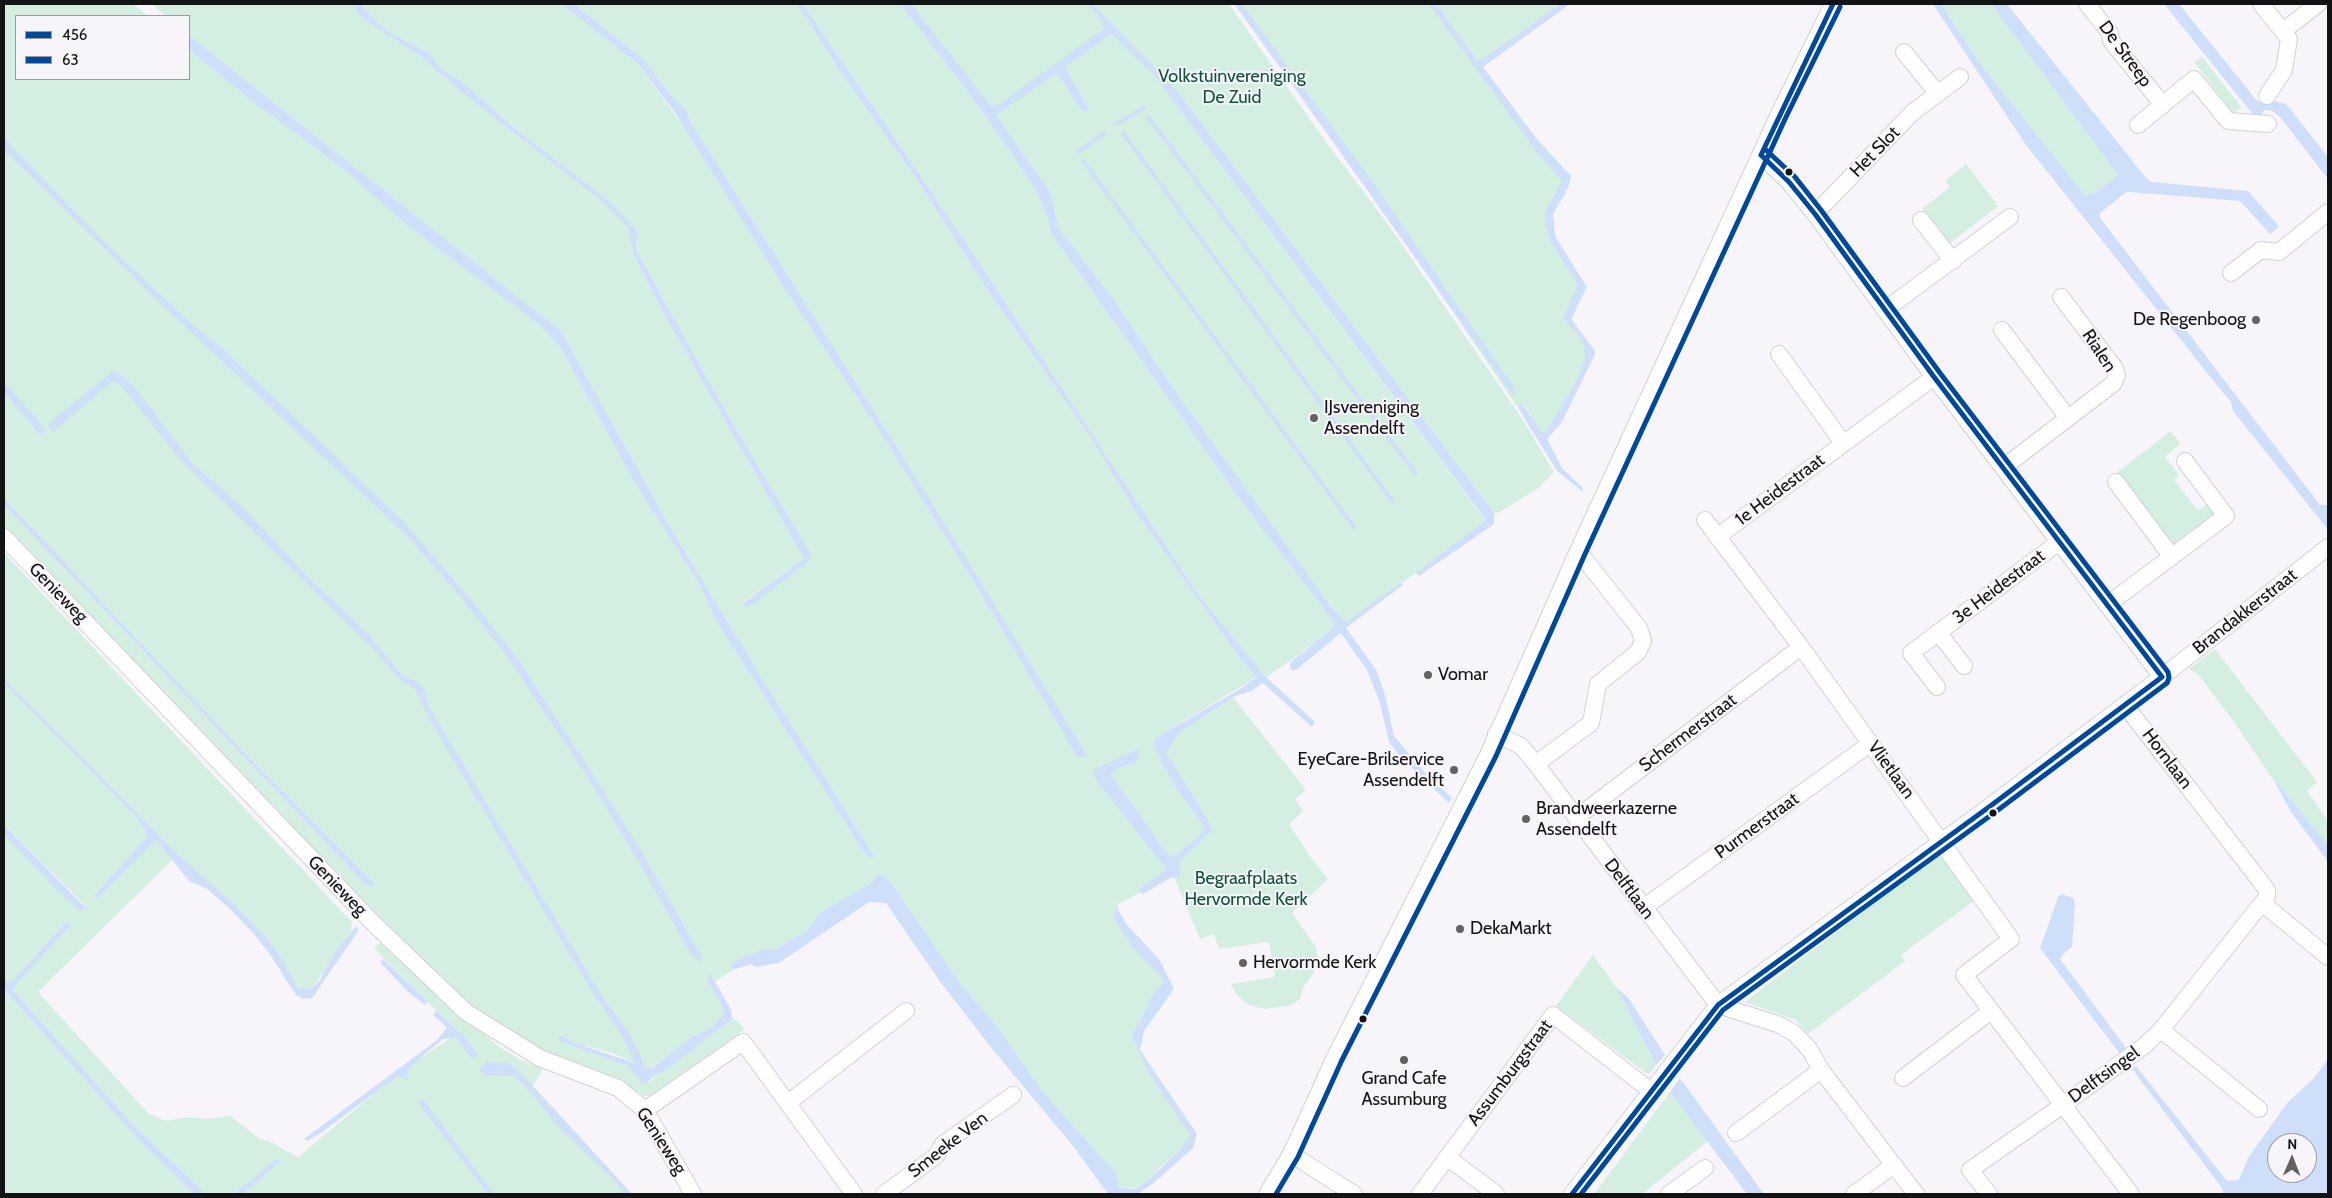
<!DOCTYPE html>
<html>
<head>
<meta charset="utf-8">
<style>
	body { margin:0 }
	#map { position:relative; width:2332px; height:1198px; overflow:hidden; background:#f7f5f9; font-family:Cabin,sans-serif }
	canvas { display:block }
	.frame { position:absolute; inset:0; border:5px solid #131214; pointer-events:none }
	.legend { position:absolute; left:15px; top:15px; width:175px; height:65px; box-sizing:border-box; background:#f7f4fa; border:1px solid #9c9a9e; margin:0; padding:6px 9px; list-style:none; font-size:15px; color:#131214 }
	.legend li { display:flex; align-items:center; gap:10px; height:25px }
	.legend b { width:25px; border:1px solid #9c9a9e }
	.north { position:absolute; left:2267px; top:1133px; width:50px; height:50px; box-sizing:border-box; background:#f7f4fa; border:1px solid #9c9a9e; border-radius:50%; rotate:1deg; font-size:14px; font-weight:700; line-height:20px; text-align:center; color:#131214 }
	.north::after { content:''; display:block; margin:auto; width:18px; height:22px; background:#636164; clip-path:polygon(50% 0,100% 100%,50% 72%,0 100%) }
</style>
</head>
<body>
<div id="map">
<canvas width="2332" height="1198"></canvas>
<div class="frame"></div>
<ul class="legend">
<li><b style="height:6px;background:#004899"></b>456</li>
<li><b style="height:6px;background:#004899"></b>63</li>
</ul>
<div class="north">N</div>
</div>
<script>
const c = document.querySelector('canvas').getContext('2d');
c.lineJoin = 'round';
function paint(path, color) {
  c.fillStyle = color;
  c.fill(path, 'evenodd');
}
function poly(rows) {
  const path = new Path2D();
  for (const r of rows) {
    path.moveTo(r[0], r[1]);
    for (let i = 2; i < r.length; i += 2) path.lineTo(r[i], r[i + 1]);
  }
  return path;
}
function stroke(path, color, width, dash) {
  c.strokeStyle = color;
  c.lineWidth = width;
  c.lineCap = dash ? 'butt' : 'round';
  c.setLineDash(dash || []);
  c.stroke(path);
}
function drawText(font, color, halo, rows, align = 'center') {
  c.font = font + ' Cabin,sans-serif';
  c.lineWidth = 4;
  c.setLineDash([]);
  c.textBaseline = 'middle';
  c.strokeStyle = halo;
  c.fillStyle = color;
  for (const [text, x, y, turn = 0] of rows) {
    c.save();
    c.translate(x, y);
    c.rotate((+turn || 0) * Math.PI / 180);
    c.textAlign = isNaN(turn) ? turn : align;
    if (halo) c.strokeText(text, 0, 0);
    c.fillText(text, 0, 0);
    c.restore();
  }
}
const green = poly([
	[4,4,133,4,148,16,16,16,16,79,189,79,189,50,249,99,343,169,405,224,538,324,561,348,633,480,699,584,718,624,865,854,873,858,872,852,770,691,670,527,561,331,189,35,189,16,166,16,151,4,352,4,363,19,421,57,465,95,604,202,628,228,633,254,662,311,804,559,743,602,746,607,800,568,810,552,733,424,640,257,636,248,638,232,612,203,512,126,460,80,443,70,429,53,387,31,360,4,561,4,639,65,688,133,784,288,877,427,981,594,1077,757,919,482,690,121,686,109,671,95,643,59,574,4,797,4,845,79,916,178,984,285,1093,441,1133,508,1244,664,1257,677,1155,738,1154,747,1174,785,1204,827,1199,836,1175,856,1171,856,1164,849,1111,774,1117,769,1135,762,1140,750,1136,750,1106,765,1100,765,1095,779,1166,869,1140,889,1141,892,1118,904,1118,910,1112,916,1164,981,1150,998,1141,1019,1131,1035,1151,1077,1190,1136,1181,1148,1138,1188,1119,1187,1116,1173,1042,1091,997,1026,962,986,890,881,880,873,870,884,819,913,807,931,773,950,764,949,730,965,733,970,716,981,712,975,708,980,723,1008,724,1015,710,1028,684,1042,650,1069,612,1053,578,1044,559,1035,559,1041,628,1066,649,1082,732,1019,732,1017,745,1029,649,1096,645,1096,628,1087,556,1060,473,1009,418,958,230,761,4,530,4,505,365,884,373,887,374,884,241,749,4,498,4,392,39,434,46,432,4,382],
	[803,4,900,4,977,104,1036,190,1048,218,1050,232,1241,501,1332,620,1334,627,1292,660,1266,677,1197,593,967,244],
	[911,4,1092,4,1152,73,1486,521,1416,573,1346,622,1314,586,1170,384,1115,301,1058,227,1051,193,996,115],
	[1065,67,1089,109,1083,113,1057,73],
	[1093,4,1229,4,1326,142,1387,223,1523,420,1554,472,1538,488,1500,512,1494,513,1179,93],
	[1234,4,1560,4,1482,59,1477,59,1531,132,1571,176,1569,186,1553,212,1553,230,1558,244,1585,288,1571,319,1595,351,1560,422,1546,432,1542,432,1523,403,1518,408,1399,232],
	[1941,4,1991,4,2118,175,2093,194,2085,195,1981,65],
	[2202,57,2242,108,2233,113,2194,62],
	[1966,164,1998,206,1949,244,1922,209,1950,187,1945,181],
	[2171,431,2180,444,2165,457,2179,475,2174,480,2198,511,2209,503,2219,511,2174,547,2115,474],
	[4,553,352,922,351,931,312,989,298,988,280,955,267,938,237,907,178,854,4,679],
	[2215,649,2317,782,2307,791,2328,821,2328,845,2277,783,2276,784,2234,722,2198,674,2189,669],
	[4,683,137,818,148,836,94,895,156,840,172,860,38,992,148,1113,166,1121,187,1117,208,1119,231,1116,259,1139,269,1141,299,1158,304,1152,400,1072,458,1033,374,948,380,943,499,1047,521,1060,543,1069,533,1086,632,1194,243,1194,280,1162,277,1158,234,1194,202,1194,202,1191,134,1126,12,989,71,925,67,921,13,980,7,983,4,979,4,835,79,911,87,907,4,825],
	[1233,697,1306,790,1295,799,1303,811,1289,824,1311,858,1328,879,1292,913,1316,947,1318,960,1313,974,1304,986,1300,999,1292,1005,1266,1009,1249,1005,1236,994,1231,984,1275,977,1269,942,1219,949,1214,934,1200,939,1174,877,1180,876,1180,861,1212,831,1167,754,1173,741,1181,732],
	[1934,857,1941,857,1975,900,1901,955,1905,961,1808,1034,1796,1020,1745,1002],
	[1593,955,1616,987,1656,1065,1650,1073,1646,1073,1556,1006],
	[4,989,141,1143,194,1194,4,1194],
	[1670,1092,1708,1141,1642,1194,1594,1194]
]);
const water = poly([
	[352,4,360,4,387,31,429,53,443,70,460,80,512,126,612,203,638,232,636,248,640,257,733,424,810,552,810,557,807,563,753,604,746,607,743,603,804,559,662,311,633,254,628,228,603,202,465,95,421,57,363,19],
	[561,4,574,4,643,59,671,95,686,109,690,121,919,482,1088,757,1077,757,981,594,877,427,784,288,673,110,639,65],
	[797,4,803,4,967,244,1197,593,1266,677,1315,722,1312,727,1263,683,1251,691,1233,697,1181,732,1173,741,1167,754,1209,822,1212,831,1180,861,1180,876,1170,878,1142,895,1139,889,1166,869,1095,779,1094,769,1136,750,1140,750,1140,757,1135,762,1117,769,1111,774,1164,849,1171,856,1175,856,1199,836,1204,827,1174,785,1154,747,1155,738,1240,689,1257,677,1244,664,1133,508,1093,441,984,285,916,178,845,79],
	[900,4,911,4,991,106,998,105,1105,28,1098,15,1087,4,1093,4,1179,93,1494,513,1494,524,1419,576,1416,573,1486,520,1152,73,1111,34,1065,67,1089,109,1083,113,1057,73,996,115,1051,193,1058,227,1115,301,1170,384,1330,605,1346,622,1400,583,1403,585,1346,628,1377,671,1386,699,1394,736,1427,775,1452,798,1449,803,1401,758,1389,742,1380,703,1367,670,1341,633,1296,670,1291,670,1290,663,1334,627,1332,620,1241,501,1050,232,1048,218,1036,190,977,104],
	[1235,4,1242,4,1370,178,1515,389,1514,397],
	[1429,4,1436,4,1476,59,1482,59,1560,4,1570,4,1483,67,1542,146,1571,176,1567,190,1553,214,1555,236,1587,287,1571,319,1595,351,1595,354,1562,422,1547,439,1562,468,1583,488,1582,491,1557,471,1518,408,1522,403,1542,432,1546,432,1578,378,1585,359,1584,346,1579,336,1563,318,1578,285,1551,243,1546,227,1545,212,1562,181,1538,154],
	[1933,4,1941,4,1981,65,2085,195,2093,194,2118,175,1991,4,2007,4,2146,178,2152,182,2248,191,2276,223,2279,227,2270,234,2240,201,2130,192,2125,193,2100,213,2100,218,2320,505,2328,505,2328,526,2326,527,2233,411,2231,401,2224,394,2026,145],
	[2164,4,2179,4,2258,102,2265,99,2286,104,2328,157,2328,179,2280,117,2272,111,2264,110,2259,121,2255,117],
	[189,35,561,331,670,527,770,691,872,852,874,859,865,854,718,624,699,584,633,480,561,348,538,324,405,224,343,169,249,99,189,50],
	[4,138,104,242,191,323,222,348,405,523,477,607,520,662,635,840,702,957,700,962,690,953,639,862,586,775,507,656,463,600,411,540,157,300,4,150],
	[114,370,135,387,191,462,243,508,310,579,369,635,404,677,417,681,424,689,429,707,601,995,629,1033,640,1053,643,1066,651,1069,684,1042,710,1028,724,1015,723,1008,707,980,711,974,731,1010,732,1019,670,1067,643,1084,628,1066,559,1041,559,1035,578,1044,635,1063,623,1038,590,988,429,719,415,689,401,681,373,649,179,458,120,384,113,381,52,433,48,424],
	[4,382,31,412,47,432,39,434,4,392],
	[4,498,241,749,375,884,372,887,365,884,4,505],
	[4,679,178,854,237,907,267,938,280,955,298,988,312,989,320,980,334,953,356,926,359,930,312,998,303,999,296,995,269,953,253,933,230,909,207,889,189,881,156,840,98,898,94,895,148,836,137,818,4,683],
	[2277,783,2328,845,2328,862,2291,812,2276,784],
	[4,825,72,894,87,908,79,911,64,897,4,835],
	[880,873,890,881,962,986,997,1026,1042,1091,1116,1173,1119,1187,1130,1189,1138,1188,1161,1168,1181,1148,1190,1136,1151,1077,1131,1035,1141,1019,1150,998,1164,981,1131,945,1112,916,1118,910,1127,925,1159,959,1174,989,1144,1031,1140,1050,1197,1134,1193,1148,1156,1181,1138,1194,1108,1194,1073,1146,994,1051,941,983,886,903,869,902,779,963,756,967,751,964,733,970,730,965,739,959,764,949,773,950,807,931,819,913,870,884],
	[2062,894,2073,898,2075,904,2072,947,2064,953,2060,959,2126,1048,2120,1054,2040,948,2058,897],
	[67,921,71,925,12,989,134,1126,203,1191,202,1194,194,1194,141,1143,4,989,4,979,7,983,13,980],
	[383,959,427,1001,425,1005,407,991,380,962],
	[1616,987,1629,999,1665,1055,1656,1065],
	[436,1011,464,1036,479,1056,472,1058,456,1038,443,1039,409,1068,407,1080,397,1076,321,1133,307,1141,304,1139,436,1041,447,1028,433,1015],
	[2328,1059,2328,1194,2223,1194,2222,1188,2132,1069,2136,1066,2227,1181,2239,1180,2248,1158,2287,1103,2313,1079],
	[2277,1143,2307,1143,2307,1173,2277,1173],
	[487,1062,506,1062,519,1071,632,1194,625,1194,611,1177,555,1124,533,1095,515,1076,485,1075,479,1068],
	[1680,1078,1719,1132,1764,1194,1747,1194,1670,1092],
	[423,1099,493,1193,494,1194,488,1194,418,1103],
	[277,1158,280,1162,243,1194,234,1194]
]);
const stream = poly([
	[1148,117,1415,473],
	[1116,124,1144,108],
	[1123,133,1393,502],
	[1078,152,1105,133],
	[1083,161,1354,527]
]);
const minor = poly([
	[2087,4,2110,33,2111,41,2163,105],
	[2261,4,2289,39,2284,70,2267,96],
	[2283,31,2318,4],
	[1904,52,1938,94],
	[2138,125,2194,79,2228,121,2268,124],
	[1815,214,1913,112,1960,77],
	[1921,220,1953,261],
	[2231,273,2261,250,2279,252,2328,212],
	[1885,310,2010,217],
	[2002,330,2068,418],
	[1779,354,1843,443],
	[2004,467,2114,383,2117,375,2114,367,2061,297],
	[2116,482,2172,557],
	[1705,520,1801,647,2011,939,1964,975,2063,1105,1970,1170,1989,1194],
	[4,537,373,923,466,1012,540,1058,618,1088,645,1110,693,1194],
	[1717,537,1934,377],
	[2107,605,2226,516,2185,461],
	[1938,632,1964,666],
	[2162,677,2328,547],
	[1937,687,1911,653,2059,542],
	[2125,705,2267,890,2267,897,2262,903,2328,957],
	[1496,734,1521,746,1536,764,1718,1005,1780,1025,1794,1033,1810,1050,1821,1070,1916,1194],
	[1536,764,1591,723,1598,684,1638,652,1643,641,1639,628,1578,551],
	[1576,818,1801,647],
	[1643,908,1871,743],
	[2161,1030,2259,1109],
	[1903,1078,1991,1011],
	[788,1103,906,1011],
	[645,1110,743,1042,854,1194],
	[1736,1133,1821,1070],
	[1291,1154,1354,1194],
	[1447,1157,1496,1194],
	[884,1194,936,1156,943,1144,1013,1095],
	[1267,1194,1291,1154,1335,1057,1489,753,1578,551,1779,114,1833,4],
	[1420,1194,1553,1015,1651,1091],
	[1572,1194,1718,1005,1989,807,2162,677,1934,377,1815,214,1789,182,1761,155],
	[1669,1194,1705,1168],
	[1854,1194,1894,1165],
	[2131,1194,2063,1105,2144,1046,2161,1030,2262,903]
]);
const bus1 = poly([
	[1761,155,1833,4],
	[1572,1194,1718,1005,1989,807,2162,677,1934,377,1815,214,1789,182,1761,155]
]);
const bus2 = poly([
	[1276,1194,1298,1157,1342,1060,1496,756,1585,554,1786,117,1840,7],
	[1581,1194,1723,1010,1994,813,2167,683,2169,678,2168,672,1940,373,1821,210,1795,177,1766,150]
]);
const markers = [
	[1789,172,4.5,"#131214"],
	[2256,320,5,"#636164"],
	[1314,418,5,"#636164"],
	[1428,675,5,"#636164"],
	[1454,770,5,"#636164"],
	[1993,813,4.5,"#131214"],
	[1526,819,5,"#636164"],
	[1460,929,5,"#636164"],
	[1243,963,5,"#636164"],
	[1363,1019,4.5,"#131214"],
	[1404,1060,5,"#636164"]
];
const streetNames = [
	["De Streep",2125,54,54],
	["Het Slot",1875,152,-46],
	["Rialen",2099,351,57],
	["1e Heidestraat",1780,490,-37],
	["3e Heidestraat",1999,587,-37],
	["Genieweg",58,593,46],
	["Brandakkerstraat",2245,612,-38],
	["Schermerstraat",1688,733,-37],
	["Hornlaan",2167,759,53],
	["Vlietlaan",1891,770,54],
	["Purmerstraat",1757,826,-36],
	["Genieweg",337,886,46],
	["Delftlaan",1629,889,53],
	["Assumburgstraat",1510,1073,-53],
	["Delftsingel",2104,1075,-36],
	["Genieweg",661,1141,57],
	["Smeeke Ven",948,1145,-38]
];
const parkNames = [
	["Volkstuinvereniging",1232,77],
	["De Zuid",1232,98],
	["Begraafplaats",1246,879],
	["Hervormde Kerk",1246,900]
];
const poiNames = [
	["De Regenboog",2246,320,"right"],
	["IJsvereniging",1324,408],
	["Assendelft",1324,429],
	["Vomar",1438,675],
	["EyeCare-Brilservice",1444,760,"right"],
	["Assendelft",1444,781,"right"],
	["Brandweerkazerne",1536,809],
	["Assendelft",1536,830],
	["DekaMarkt",1470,929],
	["Hervormde Kerk",1253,963],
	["Grand Cafe",1404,1079,"center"],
	["Assumburg",1404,1100,"center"]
];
paint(green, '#d4eee2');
paint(water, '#cfdffa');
stroke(stream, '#cfdffa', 4);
stroke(minor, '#d2d1d3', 18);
stroke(minor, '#fefefe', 16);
stroke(bus1, '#004899', 5);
stroke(bus2, '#004899', 5);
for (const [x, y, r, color] of markers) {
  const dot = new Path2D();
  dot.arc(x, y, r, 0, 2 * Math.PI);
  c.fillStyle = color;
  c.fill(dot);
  stroke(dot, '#f7f4fa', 2);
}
drawText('18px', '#131214', '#f7f4fa', streetNames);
drawText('18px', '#0e5439', '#f7f4fa', parkNames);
drawText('18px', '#131214', '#f7f4fa', poiNames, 'left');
</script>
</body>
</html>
